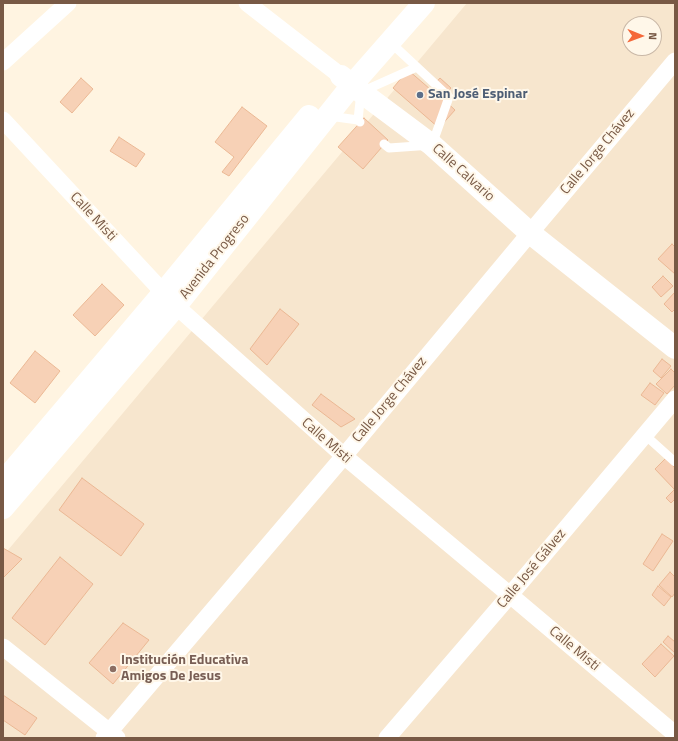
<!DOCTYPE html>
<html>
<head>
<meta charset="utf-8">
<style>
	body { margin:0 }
	#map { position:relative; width:678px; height:741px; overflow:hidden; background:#fff4e1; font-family:"Titillium Web",sans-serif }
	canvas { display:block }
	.frame { position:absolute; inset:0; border:4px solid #785945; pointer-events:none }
	.north { position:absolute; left:622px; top:16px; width:40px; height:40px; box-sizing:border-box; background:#fff7e9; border:1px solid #c9b8a7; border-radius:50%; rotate:91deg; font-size:11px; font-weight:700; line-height:16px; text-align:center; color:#785945 }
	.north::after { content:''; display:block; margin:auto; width:14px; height:18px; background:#f56839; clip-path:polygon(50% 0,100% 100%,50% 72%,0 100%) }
</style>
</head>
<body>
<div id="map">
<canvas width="678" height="741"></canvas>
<div class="frame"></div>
<div class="north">N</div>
</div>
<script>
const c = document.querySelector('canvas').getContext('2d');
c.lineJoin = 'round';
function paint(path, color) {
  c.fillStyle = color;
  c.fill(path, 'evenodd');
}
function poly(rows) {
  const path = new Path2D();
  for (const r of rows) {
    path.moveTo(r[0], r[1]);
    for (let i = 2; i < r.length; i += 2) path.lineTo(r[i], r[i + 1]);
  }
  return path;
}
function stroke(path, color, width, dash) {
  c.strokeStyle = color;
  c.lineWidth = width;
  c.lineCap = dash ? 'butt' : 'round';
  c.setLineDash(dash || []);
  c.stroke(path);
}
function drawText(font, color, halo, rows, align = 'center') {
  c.font = font + ' "Titillium Web",sans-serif';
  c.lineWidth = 4;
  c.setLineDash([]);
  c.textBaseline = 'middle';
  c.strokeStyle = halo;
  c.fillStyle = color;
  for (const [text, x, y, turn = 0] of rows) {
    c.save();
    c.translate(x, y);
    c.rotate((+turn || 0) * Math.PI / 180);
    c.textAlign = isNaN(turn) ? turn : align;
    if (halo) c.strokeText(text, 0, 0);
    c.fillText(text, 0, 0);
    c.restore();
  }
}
const residential = poly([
	[467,3,675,3,675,738,3,738,3,556],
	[630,24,654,24,654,48,630,48]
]);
const building = poly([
	[408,70,430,89,440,78,451,88,442,98,455,110,439,128,393,88,408,70],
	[81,78,93,89,72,113,60,102,81,78],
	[242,107,267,126,229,176,222,172,234,157,215,142,242,107],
	[364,118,388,140,363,169,338,147,364,118],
	[119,137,145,154,136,167,110,151,119,137],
	[672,244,675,247,675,274,658,259,672,244],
	[663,276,673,286,661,297,652,287,663,276],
	[102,284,124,305,95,336,73,315,102,284],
	[675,292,675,309,672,312,664,304,675,292],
	[280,309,299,324,267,365,250,349,280,309],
	[35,351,60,371,35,403,10,383,35,351],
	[662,359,671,366,661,378,653,371,662,359],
	[671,369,675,373,675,385,667,394,656,384,671,369],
	[650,383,664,393,655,405,641,395,650,383],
	[321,394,355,419,341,427,312,405,321,394],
	[666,458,675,468,675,490,655,469,666,458],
	[82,478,144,524,121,556,59,510,82,478],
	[674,490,675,491,675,499,671,503,666,498,674,490],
	[662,534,673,541,653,571,643,564,662,534],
	[3,548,22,559,3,578,3,548],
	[60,557,93,584,45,645,12,618,60,557],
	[670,572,675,577,675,593,672,597,659,585,670,572],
	[658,586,671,597,664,606,652,595,658,586],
	[123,623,149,640,113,684,89,663,123,623],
	[668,636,675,642,675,653,663,642,668,636],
	[661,644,674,656,655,677,642,664,661,644],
	[3,695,37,718,25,735,3,720,3,695]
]);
const lane = poly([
	[329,116,358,120],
	[360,122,358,120,361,92,417,67],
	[384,144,389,148,432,145,449,97,390,42],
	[645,435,675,462]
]);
const street = poly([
	[247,3,341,76],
	[3,62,68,3],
	[3,120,176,306,344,456,510,595,675,734],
	[3,647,117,738],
	[104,738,344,456,530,233,675,61],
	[387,738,510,595,675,399]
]);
const secondary = poly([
	[341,76,361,92,432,145,530,233,675,348],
	[3,482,163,293,309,116],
	[3,508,176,306,352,85,424,3]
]);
const markers = [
	[420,95,4,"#5c6f8a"],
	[113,669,4,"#8d6e63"]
];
const serviceNames = [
	["San José Espinar",428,95]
];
const streetNames = [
	["Calle Jorge Chávez",598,152,-50],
	["Calle Calvario",463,173,42],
	["Calle Misti",93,217,47],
	["Avenida Progreso",215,257,-52],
	["Calle Jorge Chávez",390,400,-50],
	["Calle Misti",326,441,41],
	["Calle José Gálvez",532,569,-50],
	["Calle Misti",574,649,40]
];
const educationNames = [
	["Institución Educativa",121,661],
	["Amigos De Jesus",121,677]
];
paint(residential, '#f7e6ce');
paint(building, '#f7d1b6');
stroke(building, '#ebb894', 1);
stroke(lane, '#fff', 9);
stroke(street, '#fff', 17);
stroke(secondary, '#fff', 22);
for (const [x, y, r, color] of markers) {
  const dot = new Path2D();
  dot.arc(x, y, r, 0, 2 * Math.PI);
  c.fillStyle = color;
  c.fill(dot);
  stroke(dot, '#fff7e9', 1.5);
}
drawText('bold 14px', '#4e5e75', '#fff7e9', serviceNames, 'left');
drawText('14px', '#785945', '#fff7e9', streetNames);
drawText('bold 14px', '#785e54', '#fff7e9', educationNames, 'left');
</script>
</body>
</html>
